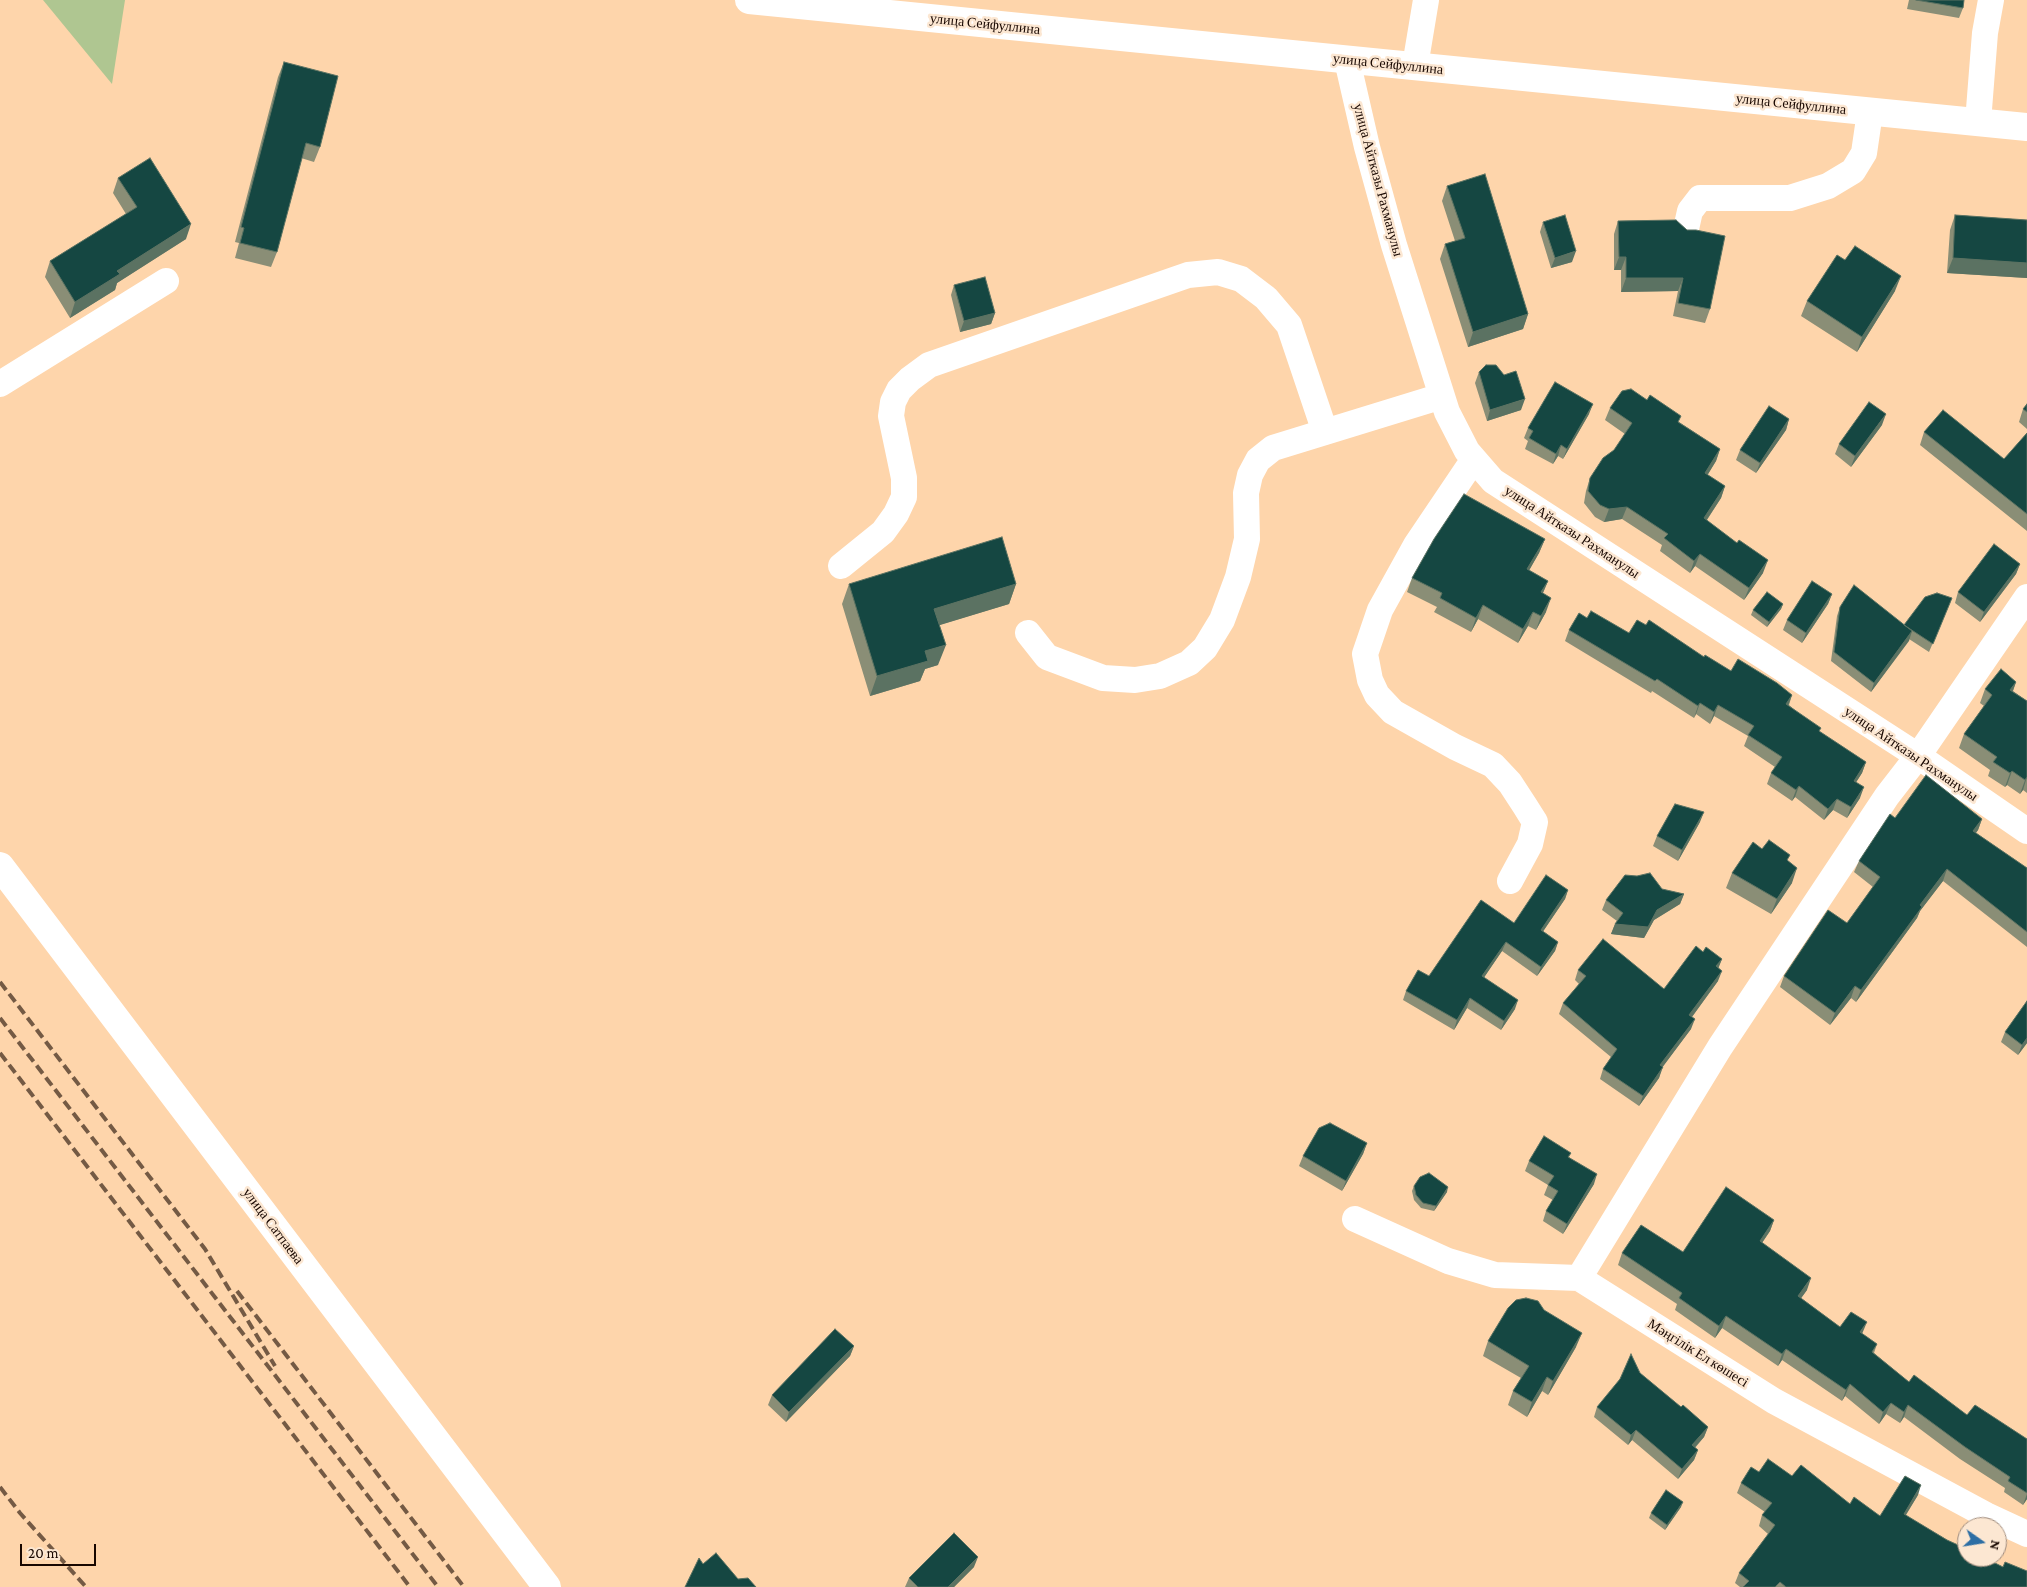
<!DOCTYPE html>
<html>
<head>
<meta charset="utf-8">
<style>
	body { margin:0 }
	#map { position:relative; width:2027px; height:1587px; overflow:hidden; background:#fed5ab; font-family:"Crimson Pro",serif }
	canvas { display:block }
	.north { position:absolute; left:1957px; top:1517px; width:50px; height:50px; box-sizing:border-box; background:#fce7d2; border:1px solid #a18d7e; border-radius:50%; rotate:103deg; font-size:14px; font-weight:700; line-height:20px; text-align:center; color:#180700 }
	.north::after { content:''; display:block; margin:auto; width:18px; height:22px; background:#2d6ea4; clip-path:polygon(50% 0,100% 100%,50% 72%,0 100%) }
	.scale { position:absolute; left:20px; top:1544px; width:76px; height:22px; box-sizing:border-box; border:2px solid #180700; border-top:0; padding-left:6px; font-size:15px; line-height:18px; white-space:nowrap; color:#180700; -webkit-text-stroke:4px #fce7d2; paint-order:stroke }
</style>
</head>
<body>
<div id="map">
<canvas width="2027" height="1587"></canvas>
<div class="north">N</div>
<div class="scale">20 m</div>
</div>
<script>
const c = document.querySelector('canvas').getContext('2d');
c.lineJoin = 'round';
function paint(path, color) {
  c.fillStyle = color;
  c.fill(path, 'evenodd');
}
function poly(rows) {
  const path = new Path2D();
  for (const r of rows) {
    path.moveTo(r[0], r[1]);
    for (let i = 2; i < r.length; i += 2) path.lineTo(r[i], r[i + 1]);
  }
  return path;
}
function stroke(path, color, width, dash) {
  c.strokeStyle = color;
  c.lineWidth = width;
  c.lineCap = dash ? 'butt' : 'round';
  c.setLineDash(dash || []);
  c.stroke(path);
}
function drawText(font, color, halo, rows, align = 'center') {
  c.font = font + ' "Crimson Pro",serif';
  c.lineWidth = 5;
  c.setLineDash([]);
  c.textBaseline = 'middle';
  c.strokeStyle = halo;
  c.fillStyle = color;
  for (const [text, x, y, turn = 0] of rows) {
    c.save();
    c.translate(x, y);
    c.rotate((+turn || 0) * Math.PI / 180);
    c.textAlign = isNaN(turn) ? turn : align;
    if (halo) c.strokeText(text, 0, 0);
    c.fillText(text, 0, 0);
    c.restore();
  }
}
const green = poly([
	[43,0,125,0,112,84]
]);
const street = poly([
	[1347,60,1367,147,1394,245,1447,412,1467,451,1493,481,1918,756,2027,831],
	[1415,66,1426,0],
	[1978,122,1985,33,1991,0],
	[1686,229,1690,211,1700,198,1790,198,1828,186,1853,171,1864,153,1870,112],
	[0,384,166,281],
	[1474,459,1416,545,1380,610,1365,654,1370,680,1377,695,1393,712,1455,747,1493,765,1510,783,1525,806,1535,822,1530,844,1510,881],
	[841,566,883,532,896,514,904,497,904,478,891,416,893,402,899,390,910,379,929,365,1188,275,1218,272,1241,279,1266,298,1289,325,1325,432],
	[1028,633,1047,657,1103,678,1135,680,1160,676,1189,663,1205,648,1222,620,1238,577,1247,539,1246,493,1250,475,1258,460,1273,448,1442,396],
	[1355,1219,1448,1261,1495,1275,1579,1278,1774,1401,1986,1515,2027,1534],
	[1579,1278,1720,1047,1887,796,1918,756,2027,597]
]);
const secondary = poly([
	[0,866,547,1587]
]);
const primary = poly([
	[749,0,2027,127]
]);
const rail = poly([
	[0,982,205,1249,275,1366],
	[0,1018,438,1587],
	[0,1053,410,1587],
	[237,1291,464,1587],
	[0,1487,20,1513,86,1587]
]);
const wall = poly([
	[1909,0,1964,0,1963,8,1959,18,1907,9],
	[284,62,320,147,314,162,301,158,277,252,271,267,235,258,239,243,235,242,278,77],
	[118,178,186,239,117,283,115,290,70,318,45,277,50,261,126,214,113,193],
	[1447,186,1528,314,1523,329,1468,347,1440,259,1445,244,1455,241,1442,201],
	[1955,215,2027,220,2027,278,1947,273,1950,230],
	[1676,220,1710,309,1705,323,1673,316,1678,291,1621,292,1621,270,1614,270,1614,234,1618,221],
	[1543,222,1572,262,1551,268,1540,232],
	[1845,260,1895,291,1857,352,1801,316,1807,301],
	[954,285,995,313,991,324,960,332,951,295],
	[1479,372,1521,410,1487,421,1475,383],
	[2027,404,2027,429,2019,422,2023,409],
	[1610,408,1679,422,1720,449,1716,461,1707,475,1725,486,1721,498,1707,520,1763,573,1744,600,1695,566,1690,573,1660,551,1662,545,1622,519,1604,522,1595,517,1584,503,1586,491,1590,478,1614,450,1625,434,1605,420],
	[1589,414,1563,459,1558,456,1553,464,1525,449,1528,441,1524,438,1528,428],
	[1789,419,1786,430,1756,473,1736,460,1740,450],
	[1882,425,1851,467,1835,454,1839,444],
	[1924,432,2004,459,2027,433,2027,531,1920,445],
	[1545,539,1539,553,1529,570,1548,581,1543,593,1546,612,1536,630,1528,626,1518,643,1478,619,1471,632,1434,612,1437,607,1407,592,1412,578],
	[2020,564,2016,574,1980,622,1955,603,1958,592],
	[849,584,1016,584,1009,604,939,625,938,665,925,669,920,681,870,696,842,604],
	[1832,594,1828,604,1802,643,1783,630,1787,620],
	[1952,598,1929,652,1909,639,1871,692,1831,661,1837,616,1840,607,1904,625],
	[1783,604,1781,609,1767,627,1751,615,1753,610],
	[1587,618,1629,633,1704,657,1731,671,1792,695,1789,705,1820,732,1866,762,1862,773,1856,782,1860,798,1847,818,1833,810,1824,820,1795,797,1792,801,1767,784,1771,773,1775,767,1744,746,1748,736,1714,716,1710,724,1696,714,1694,718,1652,691,1651,693,1565,641,1569,630],
	[2016,682,2013,691,2027,701,2027,793,2023,790,2020,794,2007,785,2005,787,1988,776,1990,770,1959,748,1964,734,1984,706,1980,703,1985,689],
	[1895,818,1982,819,1978,830,1976,833,2027,868,2027,947,1943,881,1920,911,1917,918,1856,1002,1851,998,1830,1025,1780,987,1784,976,1847,923,1873,887,1854,872,1859,861],
	[1700,822,1678,861,1653,846,1657,836],
	[1762,849,1788,861,1792,883,1771,914,1726,888,1732,873],
	[1662,889,1684,894,1680,904,1654,920,1644,938,1611,934,1615,924,1617,921,1602,910,1606,900],
	[1568,890,1565,899,1543,931,1558,942,1555,951,1537,976,1502,951,1484,977,1515,1009,1501,1030,1467,1008,1454,1030,1403,1000,1406,991,1429,976],
	[1703,952,1722,959,1718,968,1718,981,1692,1017,1691,1029,1662,1067,1659,1078,1639,1106,1600,1079,1603,1069,1611,1057,1559,1014,1563,1003,1579,984,1575,980,1578,970,1664,989],
	[2027,1001,2027,1043,2018,1055,2001,1042,2005,1032],
	[1367,1143,1363,1154,1342,1191,1299,1166,1303,1156],
	[1571,1153,1569,1157,1594,1184,1563,1234,1543,1221,1546,1211,1553,1200,1544,1195,1548,1185,1525,1171,1529,1161],
	[1414,1186,1447,1192,1434,1211,1421,1208,1414,1200,1412,1191],
	[1774,1220,1770,1231,1762,1243,1807,1290,1801,1298,1840,1327,1862,1334,1877,1344,1874,1353,1909,1382,1967,1415,2027,1439,2027,1499,2023,1505,2004,1492,2005,1488,1960,1459,1904,1417,1900,1423,1886,1414,1879,1424,1845,1396,1842,1401,1782,1360,1778,1366,1722,1328,1715,1338,1675,1310,1677,1304,1618,1265,1622,1253,1683,1252],
	[1544,1310,1576,1347,1548,1395,1542,1391,1527,1417,1508,1405,1513,1391,1521,1378,1483,1356,1488,1341],
	[854,1346,850,1356,786,1422,768,1405,772,1395],
	[1640,1373,1681,1407,1708,1427,1704,1437,1695,1448,1698,1450,1694,1460,1678,1479,1632,1440,1628,1445,1594,1417,1597,1407],
	[1759,1472,1792,1476,1850,1504,1880,1516,1918,1495,1905,1515,2027,1587,1740,1587,1735,1583,1739,1573,1768,1534,1759,1526,1762,1515,1765,1512,1737,1493,1741,1483],
	[1681,1507,1665,1530,1649,1518,1651,1513],
	[974,1567,954,1587,905,1587,909,1578]
]);
const shadedWall = poly([
	[191,224,186,239,117,283,115,290,70,318,75,302,117,271],
	[1576,251,1572,262,1551,268,1555,258],
	[1619,257,1626,257,1621,270,1614,270],
	[1953,258,2027,263,2027,278,1947,273],
	[1901,276,1895,291,1857,352,1862,337],
	[1626,278,1683,278,1678,291,1621,292],
	[995,313,991,324,960,332,964,321],
	[1528,314,1523,329,1468,347,1473,332],
	[1525,399,1521,410,1487,421,1490,410],
	[1593,404,1589,414,1563,459,1567,449],
	[1886,414,1882,425,1851,467,1855,456],
	[1789,419,1786,430,1756,473,1760,463],
	[1561,445,1558,456,1553,464,1556,454],
	[1720,449,1716,461,1701,486,1705,473],
	[1725,486,1721,498,1700,530,1704,518],
	[1627,507,1622,519,1604,522,1609,509],
	[1545,539,1539,553,1522,583,1527,569],
	[1700,554,1695,566,1690,573,1694,561],
	[1768,560,1763,573,1744,600,1749,588],
	[2020,564,2016,574,1980,622,1984,612],
	[1548,581,1542,595,1541,592],
	[1016,584,1009,604,927,629,934,609],
	[1832,594,1828,604,1802,643,1806,633],
	[1551,598,1546,612,1536,630,1541,616],
	[1783,604,1781,609,1767,627,1769,622],
	[1483,605,1478,619,1471,632,1476,618],
	[1533,612,1528,626,1518,643,1523,629],
	[1912,631,1909,641,1871,692,1874,683],
	[946,645,938,665,925,669,920,681,870,696,877,676,925,651],
	[2016,682,2011,696,2010,690],
	[1792,695,1788,706,1786,704],
	[1700,703,1696,714,1694,718,1698,706],
	[1718,705,1714,716,1710,724,1714,712],
	[1866,762,1862,773,1850,792,1854,781],
	[2012,771,2007,785,2005,787,2010,773],
	[2027,777,2023,790,2020,794,2025,780],
	[1799,786,1795,797,1792,801,1796,790],
	[1864,787,1860,798,1847,818,1851,807],
	[1837,799,1833,810,1824,820,1828,809],
	[1704,812,1700,822,1678,861,1682,850],
	[1982,819,1978,830,1968,843,1973,831],
	[1797,868,1792,883,1771,914,1777,899],
	[1947,869,1943,881,1920,911,1917,918,1856,1002,1861,990,1920,905],
	[1568,890,1565,899,1538,939,1541,930],
	[1684,894,1680,904,1654,920,1644,938,1611,934,1615,924,1657,910],
	[1506,942,1502,951,1479,985,1482,976],
	[1558,942,1555,951,1537,976,1541,967],
	[1722,959,1718,969,1716,966],
	[1722,971,1718,981,1686,1025,1689,1015],
	[1855,986,1851,998,1830,1025,1835,1013],
	[1470,998,1467,1008,1454,1030,1457,1020],
	[1518,1000,1515,1009,1501,1030,1504,1021],
	[1695,1019,1691,1029,1656,1076,1660,1065],
	[2027,1038,2027,1043,2018,1055,2022,1045],
	[1663,1067,1659,1078,1639,1106,1643,1096],
	[1367,1143,1363,1154,1342,1191,1346,1181],
	[1597,1174,1594,1184,1563,1234,1567,1224],
	[1448,1187,1447,1192,1434,1211,1436,1206],
	[1774,1220,1770,1231,1755,1253,1760,1241],
	[1811,1278,1807,1290,1794,1308,1798,1296],
	[1726,1316,1722,1328,1715,1338,1719,1326],
	[1867,1322,1862,1334,1860,1332],
	[1582,1333,1576,1347,1548,1395,1553,1381],
	[854,1346,850,1356,786,1422,789,1412],
	[1786,1349,1782,1360,1778,1366,1782,1354],
	[1547,1377,1542,1391,1527,1417,1532,1402],
	[1850,1384,1845,1396,1842,1401,1846,1390],
	[1891,1403,1886,1414,1879,1424,1883,1412],
	[1908,1405,1904,1417,1900,1423,1904,1412],
	[1708,1427,1704,1437,1688,1455,1692,1445],
	[1636,1430,1632,1440,1628,1445,1631,1435],
	[1698,1450,1694,1460,1678,1479,1682,1469],
	[1921,1485,1918,1495,1900,1525,1904,1514],
	[2027,1494,2027,1499,2023,1505],
	[1683,1502,1681,1507,1665,1530,1667,1525],
	[978,1557,974,1567,954,1587,948,1587]
]);
const building = poly([
	[1916,0,1964,0,1963,8,1916,0],
	[284,62,338,76,320,147,306,143,277,252,240,243,244,228,241,227,284,62],
	[150,158,191,224,117,271,120,274,75,302,50,261,137,207,118,178,150,158],
	[1485,174,1528,314,1473,332,1445,244,1465,238,1447,186,1485,174],
	[1565,215,1576,251,1555,258,1543,222,1565,215],
	[1955,215,2027,220,2027,263,1953,258,1955,215],
	[1676,220,1687,230,1696,230,1725,236,1710,309,1678,303,1683,278,1626,278,1626,257,1619,257,1618,221,1676,220],
	[1855,246,1901,276,1862,337,1807,301,1837,255,1845,260,1855,246],
	[985,277,995,313,964,321,954,285,985,277],
	[1486,365,1496,365,1504,375,1516,371,1525,399,1490,410,1479,372,1486,365],
	[1555,382,1593,404,1567,449,1561,445,1556,454,1529,438,1533,431,1528,428,1555,382],
	[1631,389,1647,400,1650,395,1681,416,1678,422,1720,449,1705,473,1725,486,1704,518,1737,543,1739,540,1768,560,1749,588,1700,554,1694,561,1664,538,1668,534,1627,507,1609,509,1600,505,1588,491,1590,478,1603,458,1614,450,1632,423,1610,408,1622,391,1631,389],
	[1869,402,1886,414,1855,456,1839,444,1869,402],
	[2027,404,2027,412,2023,409,2027,404],
	[1769,406,1789,419,1760,463,1740,450,1769,406],
	[1943,410,2004,459,2027,433,2027,514,1924,432,1943,410],
	[1464,494,1545,539,1527,569,1548,581,1541,592,1551,598,1541,616,1533,612,1523,629,1483,605,1476,618,1440,598,1442,593,1412,578,1434,539,1464,494],
	[1002,537,1016,584,934,609,946,645,925,651,928,661,877,676,849,584,1002,537],
	[1994,544,2020,564,1984,612,1958,592,1994,544],
	[1812,581,1832,594,1806,633,1787,620,1812,581],
	[1854,585,1912,631,1874,683,1834,652,1840,607,1854,585],
	[1767,592,1783,604,1769,622,1753,610,1767,592],
	[1937,593,1952,598,1933,644,1904,625,1925,597,1937,593],
	[1591,611,1629,633,1637,620,1646,625,1649,620,1704,657,1705,655,1731,671,1738,659,1777,683,1792,695,1786,704,1821,728,1819,731,1866,762,1854,781,1864,787,1851,807,1837,799,1828,809,1799,786,1796,790,1771,773,1782,757,1748,735,1754,726,1718,705,1714,712,1700,703,1698,706,1657,679,1655,681,1569,630,1579,613,1587,618,1591,611],
	[2001,669,2016,682,2010,690,2027,701,2027,777,2025,780,2012,771,2010,773,1993,762,1997,757,1964,734,1992,695,1985,689,2001,669],
	[1926,775,1982,819,1973,831,2027,868,2027,932,1947,869,1920,905,1922,907,1861,990,1855,986,1835,1013,1784,976,1828,910,1847,923,1880,877,1859,861,1890,814,1895,818,1926,775],
	[1675,804,1704,812,1682,850,1657,836,1675,804],
	[1769,840,1790,855,1787,860,1797,868,1777,899,1732,873,1753,842,1762,849,1769,840],
	[1650,873,1662,889,1684,894,1657,910,1648,927,1615,924,1623,913,1606,900,1625,875,1637,876,1650,873],
	[1546,875,1568,890,1541,930,1558,942,1541,967,1506,942,1482,976,1518,1000,1504,1021,1470,998,1457,1020,1406,991,1418,970,1429,976,1481,900,1514,923,1546,875],
	[1603,939,1664,989,1696,946,1703,952,1706,947,1722,959,1716,966,1722,971,1689,1015,1695,1019,1660,1065,1663,1067,1643,1096,1603,1069,1617,1049,1563,1003,1586,976,1578,970,1603,939],
	[2027,1001,2027,1038,2022,1045,2005,1032,2027,1001],
	[1330,1123,1367,1143,1346,1181,1303,1156,1319,1128,1330,1123],
	[1544,1136,1571,1153,1568,1157,1597,1174,1567,1224,1546,1211,1558,1191,1548,1185,1554,1176,1529,1161,1544,1136],
	[1429,1173,1448,1187,1436,1206,1423,1203,1416,1195,1414,1186,1420,1177,1429,1173],
	[1726,1187,1774,1220,1760,1241,1811,1278,1798,1296,1840,1327,1851,1312,1867,1322,1860,1332,1877,1344,1872,1352,1909,1382,1914,1375,1967,1415,1975,1405,2027,1439,2027,1493,2008,1481,2010,1477,1965,1447,1908,1405,1904,1412,1891,1403,1883,1412,1850,1384,1846,1390,1786,1349,1782,1354,1726,1316,1719,1326,1679,1298,1682,1293,1622,1253,1641,1225,1683,1252,1726,1187],
	[1526,1298,1538,1301,1544,1310,1582,1333,1553,1381,1547,1377,1532,1402,1513,1391,1529,1366,1488,1341,1508,1308,1516,1300,1526,1298],
	[835,1329,854,1346,789,1412,772,1395,835,1329],
	[1631,1354,1640,1373,1681,1407,1683,1405,1708,1427,1692,1445,1698,1450,1682,1469,1636,1430,1631,1435,1597,1407,1620,1379,1631,1354],
	[1768,1459,1792,1476,1801,1465,1850,1504,1854,1497,1880,1516,1905,1476,1921,1485,1904,1514,1947,1540,1967,1549,1967,1557,1983,1557,2003,1567,2005,1562,2027,1571,2027,1587,1786,1587,1780,1582,1775,1587,1743,1587,1749,1581,1739,1573,1775,1525,1762,1515,1772,1503,1741,1483,1751,1467,1759,1472,1768,1459],
	[1666,1490,1683,1502,1667,1525,1651,1513,1666,1490],
	[954,1533,978,1557,948,1587,918,1587,909,1578,954,1533],
	[716,1553,738,1579,748,1578,756,1587,685,1587,699,1558,703,1564,716,1553]
]);
const streetNames = [
	["улица Сейфуллина",985,24,6],
	["улица Сейфуллина",1388,64,6],
	["улица Сейфуллина",1791,104,6],
	["улица Айтказы Рахманулы",1378,180,75],
	["улица Айтказы Рахманулы",1572,532,33],
	["улица Айтказы Рахманулы",1911,754,34],
	["улица Сатпаева",273,1226,53],
	["Мәңгілік Ел көшесі",1698,1353,32]
];
paint(green, '#afc691');
stroke(street, '#fff', 26);
stroke(secondary, '#fff', 28);
stroke(primary, '#fff', 28);
stroke(rail, '#745a44', 4, [10, 5]);
paint(wall, '#8a8e76');
paint(shadedWall, '#5b7262');
paint(building, '#154742');
stroke(building, '#5b7262', 1);
drawText('14px', '#180700', '#fce7d2', streetNames);
</script>
</body>
</html>
